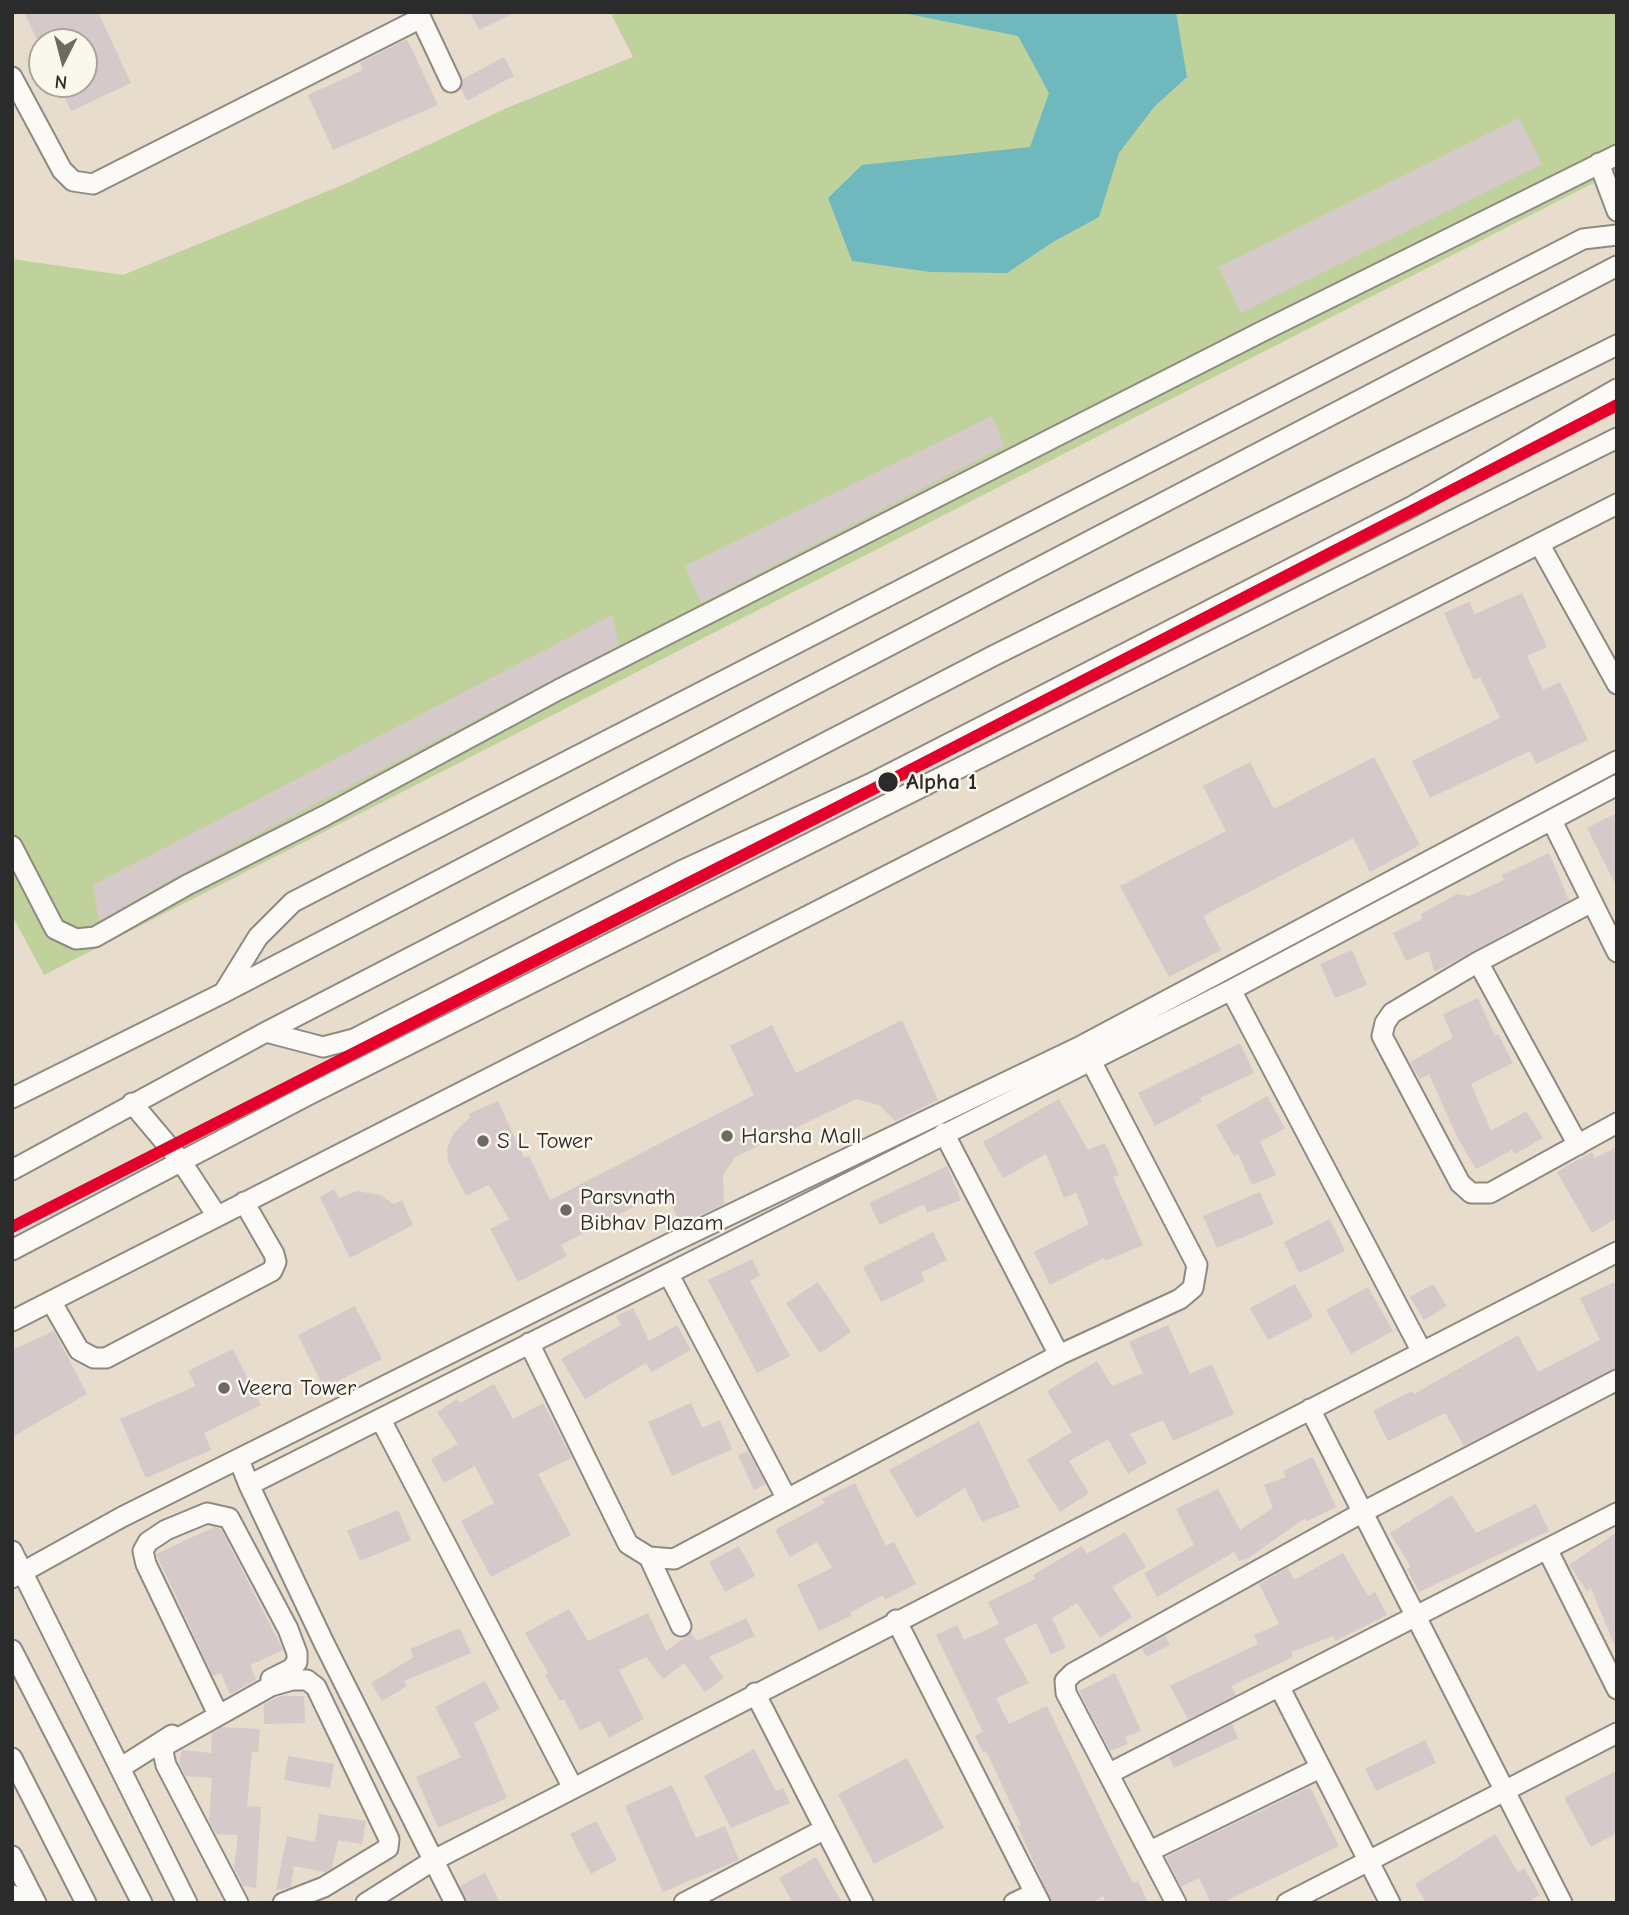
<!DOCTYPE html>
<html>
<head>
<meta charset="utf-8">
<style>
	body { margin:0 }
	#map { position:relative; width:1629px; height:1915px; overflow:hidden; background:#e8dccc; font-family:"Comic Neue",sans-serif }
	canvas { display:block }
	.frame { position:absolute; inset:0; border:14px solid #2b2b2b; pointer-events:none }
	.north { position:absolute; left:28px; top:28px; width:70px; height:70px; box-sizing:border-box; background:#fbf7ec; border:2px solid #a8a59f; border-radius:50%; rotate:186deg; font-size:19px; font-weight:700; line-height:28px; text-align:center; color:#2b2b2b }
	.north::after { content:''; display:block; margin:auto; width:24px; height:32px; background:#6d6963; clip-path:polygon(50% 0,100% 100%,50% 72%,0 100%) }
</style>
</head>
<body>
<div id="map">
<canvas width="1629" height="1915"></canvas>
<div class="frame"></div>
<div class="north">N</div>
</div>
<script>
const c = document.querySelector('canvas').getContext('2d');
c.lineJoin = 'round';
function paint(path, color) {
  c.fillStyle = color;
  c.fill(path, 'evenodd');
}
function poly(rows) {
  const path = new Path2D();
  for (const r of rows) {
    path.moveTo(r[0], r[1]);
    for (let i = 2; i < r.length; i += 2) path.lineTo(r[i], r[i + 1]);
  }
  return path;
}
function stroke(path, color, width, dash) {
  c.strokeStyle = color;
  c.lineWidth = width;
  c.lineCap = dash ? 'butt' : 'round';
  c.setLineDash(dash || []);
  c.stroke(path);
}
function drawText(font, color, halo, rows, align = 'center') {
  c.font = font + ' "Comic Neue",sans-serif';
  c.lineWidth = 5;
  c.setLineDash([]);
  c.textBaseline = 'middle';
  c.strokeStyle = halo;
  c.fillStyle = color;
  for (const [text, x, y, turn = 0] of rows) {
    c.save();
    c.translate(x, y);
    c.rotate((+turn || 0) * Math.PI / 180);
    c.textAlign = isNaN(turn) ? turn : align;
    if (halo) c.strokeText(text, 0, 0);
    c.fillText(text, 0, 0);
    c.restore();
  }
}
const green = poly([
	[610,12,1617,12,1617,171,44,975,12,915,12,259,123,275,347,183,509,107,633,57]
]);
const water = poly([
	[898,12,1176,12,1187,77,1154,107,1119,153,1099,217,1053,242,1007,273,930,272,852,261,828,198,862,165,1030,147,1049,93,1018,36]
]);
const building = poly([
	[24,12,98,12,131,83,71,111,58,84,84,84,84,42,38,42],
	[470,12,516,12,479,30],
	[407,39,438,105,333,150,308,95,363,70,360,63],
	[504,57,514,76,467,101,461,89,463,79],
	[1519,118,1542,164,1241,313,1219,267],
	[992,416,1004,446,701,603,685,566],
	[1522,593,1547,647,1527,656,1543,690,1560,682,1588,740,1536,764,1530,751,1430,798,1412,761,1500,718,1480,677,1474,680,1444,613,1469,602,1475,614],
	[612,615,619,645,181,874,99,921,93,885],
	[1374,757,1420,845,1370,872,1353,838,1203,916,1221,950,1169,977,1120,886,1226,831,1203,786,1250,762,1274,809],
	[1617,813,1617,888,1587,828],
	[1549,853,1569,900,1434,972,1429,951,1406,961,1393,933,1422,919,1421,914,1457,894,1469,896,1504,880,1502,875],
	[1352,950,1367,985,1335,998,1320,964],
	[1478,998,1495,1036,1498,1034,1513,1063,1471,1084,1491,1131,1526,1111,1543,1138,1515,1154,1512,1150,1476,1169,1457,1137,1429,1074,1420,1079,1410,1062,1453,1038,1443,1014],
	[902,1020,938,1100,895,1121,879,1105,856,1099,735,1157,723,1175,724,1204,681,1224,664,1191,561,1245,567,1256,518,1282,490,1229,509,1219,489,1185,466,1196,448,1161,447,1149,453,1134,470,1117,468,1114,498,1101,524,1158,529,1156,550,1200,754,1095,730,1046,772,1025,796,1073],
	[1240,1043,1254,1073,1200,1098,1202,1101,1155,1126,1138,1093],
	[1267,1096,1285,1128,1260,1142,1276,1175,1252,1185,1238,1154,1234,1156,1216,1125],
	[1059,1099,1088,1150,1105,1143,1119,1175,1113,1177,1143,1245,1105,1261,1104,1258,1050,1285,1034,1252,1089,1224,1076,1193,1064,1198,1046,1154,1003,1178,983,1142],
	[1617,1147,1617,1218,1592,1233,1557,1172,1592,1152,1595,1158],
	[947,1166,961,1200,927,1213,924,1204,880,1225,869,1203],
	[334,1189,339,1198,357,1191,380,1195,394,1204,402,1200,413,1225,350,1258,320,1197],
	[1260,1192,1274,1224,1217,1248,1203,1216],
	[1330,1219,1345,1251,1299,1273,1284,1242],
	[933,1232,947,1260,921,1273,925,1281,881,1302,863,1267],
	[752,1259,760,1275,750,1281,790,1356,757,1373,708,1280],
	[1617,1281,1617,1368,1464,1446,1445,1413,1388,1441,1373,1411,1412,1391,1414,1394,1518,1335,1538,1372,1600,1340,1580,1298],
	[818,1282,851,1332,820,1353,786,1303],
	[1295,1284,1313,1317,1268,1340,1250,1308],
	[1433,1284,1447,1306,1424,1320,1410,1297],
	[1368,1287,1393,1331,1351,1354,1326,1310],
	[355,1306,382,1359,324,1388,298,1335],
	[633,1308,649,1341,677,1325,691,1350,652,1372,646,1363,585,1399,561,1359,621,1325,616,1316],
	[1168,1325,1190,1374,1212,1364,1234,1414,1173,1441,1163,1420,1130,1434,1147,1463,1128,1474,1108,1439,1069,1461,1089,1493,1060,1512,1027,1460,1072,1432,1047,1391,1097,1361,1112,1386,1143,1373,1129,1342],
	[54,1331,87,1394,12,1437,12,1350],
	[233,1349,261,1405,204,1433,211,1450,146,1478,120,1419,196,1386,188,1371],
	[494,1384,513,1419,543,1403,572,1458,538,1474,571,1535,491,1577,461,1521,494,1503,475,1466,444,1483,431,1459,458,1444,437,1412,457,1399,460,1403],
	[691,1403,702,1428,720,1420,732,1449,672,1476,648,1422],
	[979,1421,1020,1507,982,1522,965,1488,917,1518,889,1470],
	[748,1451,766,1484,754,1490,738,1455],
	[1313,1457,1336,1507,1307,1521,1305,1518,1247,1559,1239,1561,1234,1552,1157,1597,1144,1573,1194,1545,1176,1509,1218,1489,1240,1530,1273,1508,1264,1485,1286,1477,1283,1471],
	[855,1483,886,1546,894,1542,916,1584,885,1600,883,1595,850,1613,851,1616,819,1631,797,1585,832,1568,817,1542,790,1557,775,1530,825,1503,822,1499],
	[1452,1495,1476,1533,1536,1504,1549,1531,1419,1592,1407,1569,1411,1567,1390,1533],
	[398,1510,411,1540,360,1561,347,1531],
	[214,1527,221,1529,283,1650,250,1665,256,1680,230,1694,221,1673,213,1676,156,1554],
	[1125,1532,1146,1567,1112,1587,1132,1617,1100,1638,1077,1603,1052,1618,1066,1648,1051,1654,1036,1623,1004,1639,1029,1683,996,1698,1009,1724,1047,1706,1113,1844,1133,1883,1138,1881,1148,1903,1106,1903,1103,1896,1091,1903,1052,1903,1018,1827,1021,1825,986,1751,983,1752,975,1736,983,1732,936,1635,957,1625,964,1640,999,1624,988,1602,1035,1579,1033,1575,1082,1546,1087,1554],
	[1617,1532,1617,1649,1616,1649,1591,1588,1587,1591,1569,1565],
	[739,1546,755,1576,725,1592,709,1562],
	[1343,1553,1368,1596,1375,1592,1387,1615,1335,1641,1333,1636,1291,1652,1293,1657,1231,1686,1236,1695,1188,1719,1170,1686,1258,1644,1254,1635,1279,1624,1259,1584,1288,1568,1294,1580],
	[569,1609,588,1641,648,1613,666,1651,691,1633,697,1641,746,1618,755,1636,709,1657,724,1678,705,1692,684,1663,663,1679,646,1657,619,1670,644,1719,609,1738,600,1721,580,1731,564,1699,560,1701,545,1675,548,1673,525,1633],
	[460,1628,471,1653,404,1681,407,1686,382,1701,371,1683,414,1657,410,1649],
	[1165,1636,1170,1645,1146,1657,1142,1649],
	[1115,1673,1141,1731,1125,1737,1128,1744,1110,1751,1079,1691],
	[485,1681,500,1709,474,1723,507,1798,438,1828,416,1777,461,1757,435,1707],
	[281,1696,304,1696,305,1723,264,1724,264,1704],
	[1232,1724,1238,1738,1174,1768,1169,1756],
	[222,1727,260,1729,258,1752,252,1752,247,1806,261,1807,256,1888,243,1886,234,1868,238,1835,216,1834,209,1821,212,1778,186,1776,179,1763,182,1750,211,1753,212,1733],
	[1425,1740,1436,1763,1376,1791,1365,1769],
	[754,1749,776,1791,783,1788,790,1803,731,1828,704,1776],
	[288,1756,334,1764,330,1788,284,1780],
	[907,1758,944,1828,874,1864,838,1794],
	[1617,1770,1617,1833,1591,1847,1564,1798],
	[672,1785,696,1838,725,1826,739,1860,663,1892,625,1806],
	[1310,1787,1339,1846,1222,1903,1211,1903,1199,1878,1181,1887,1166,1857],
	[319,1814,366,1821,362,1844,338,1840,332,1868,325,1872,294,1866,291,1887,276,1890,287,1836,315,1842],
	[596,1821,617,1860,591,1874,570,1834],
	[1495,1834,1518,1872,1524,1868,1540,1895,1526,1903,1426,1903,1415,1884],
	[816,1857,842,1903,793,1903,779,1878],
	[485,1873,500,1903,467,1903,460,1886]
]);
const minor = poly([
	[418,12,451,82],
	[12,77,62,170,73,181,93,184,421,18],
	[1599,163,1617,211],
	[1540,545,1617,684],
	[1552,821,1617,952],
	[12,846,55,929,76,939,95,937,187,885,326,815,558,690,1265,330,1617,155],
	[1590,903,1478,962,1392,1013,1385,1023,1382,1036,1460,1183,1471,1193,1490,1193,1617,1123],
	[1478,962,1578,1145],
	[1231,990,1422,1352],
	[224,992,258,937,293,902,1583,239,1617,235],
	[266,1032,323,1047,354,1039,681,871,870,784,1411,507,1617,389],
	[12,1098,223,993,1617,266],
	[132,1103,181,1161,217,1216],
	[944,1133,1059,1355],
	[12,1170,266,1032,993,656,1617,345],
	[12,1250,308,1095,1617,438],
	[669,1275,787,1499],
	[51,1301,79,1350,94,1358,106,1358,272,1271,276,1262,274,1254,244,1202],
	[12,1321,1617,504],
	[529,1343,628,1544,649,1557,674,1559,1059,1355,1180,1299,1193,1288,1197,1265,1091,1061],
	[1310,1409,1562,1903],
	[381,1420,573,1788],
	[239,1460,249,1485,1231,990,1617,785],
	[249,1485,324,1643,455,1903],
	[1547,1549,1617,1689],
	[12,1551,187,1903],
	[649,1557,681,1626],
	[12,1578,122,1517,671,1243,1083,1045,1617,761],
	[896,1620,1040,1903],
	[12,1650,142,1903],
	[1279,1686,1390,1903],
	[755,1693,863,1903],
	[215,1708,146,1564,143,1551,148,1542,166,1530,207,1513,229,1518,288,1629,297,1653,297,1662,291,1669,271,1679],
	[12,1758,86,1903],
	[120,1768,172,1735],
	[1110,1773,1617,1513],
	[1150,1851,1320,1768],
	[12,1856,36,1903],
	[12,1895,16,1903],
	[238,1903,166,1765,163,1752,166,1745,271,1686,292,1680,307,1680,316,1687,389,1839,388,1848,324,1887,283,1903],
	[366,1903,434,1860,1617,1252],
	[684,1903,825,1829],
	[1014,1903,1035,1893],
	[1176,1903,1066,1693,1065,1681,1073,1673,1363,1512,1617,1380],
	[1287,1903,1617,1733]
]);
const metro1 = poly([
	[12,1227,891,780,1617,405]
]);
const markers = [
	[888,782,11,"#2b2b2b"],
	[727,1136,7,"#6d6963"],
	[483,1141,7,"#6d6963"],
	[566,1210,7,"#6d6963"],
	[224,1388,7,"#6d6963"]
];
const stopNames = [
	["Alpha 1",906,782]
];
const poiNames = [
	["Harsha Mall",741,1136],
	["S L Tower",497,1141],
	["Parsvnath",580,1197],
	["Bibhav Plazam",580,1223],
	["Veera Tower",238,1388]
];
paint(green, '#c0d29c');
paint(water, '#6fb9be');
paint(building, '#d6c9ca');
stroke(minor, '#8f8a81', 23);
stroke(minor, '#fcfaf7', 19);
stroke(metro1, '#e4002b', 12);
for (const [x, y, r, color] of markers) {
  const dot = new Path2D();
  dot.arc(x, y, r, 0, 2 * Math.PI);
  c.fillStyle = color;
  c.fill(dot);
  stroke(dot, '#fbf7ec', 2.5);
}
drawText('bold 23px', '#2b2b2b', '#fbf7ec', stopNames, 'left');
drawText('23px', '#2b2b2b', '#fbf7ec', poiNames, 'left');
</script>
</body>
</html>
